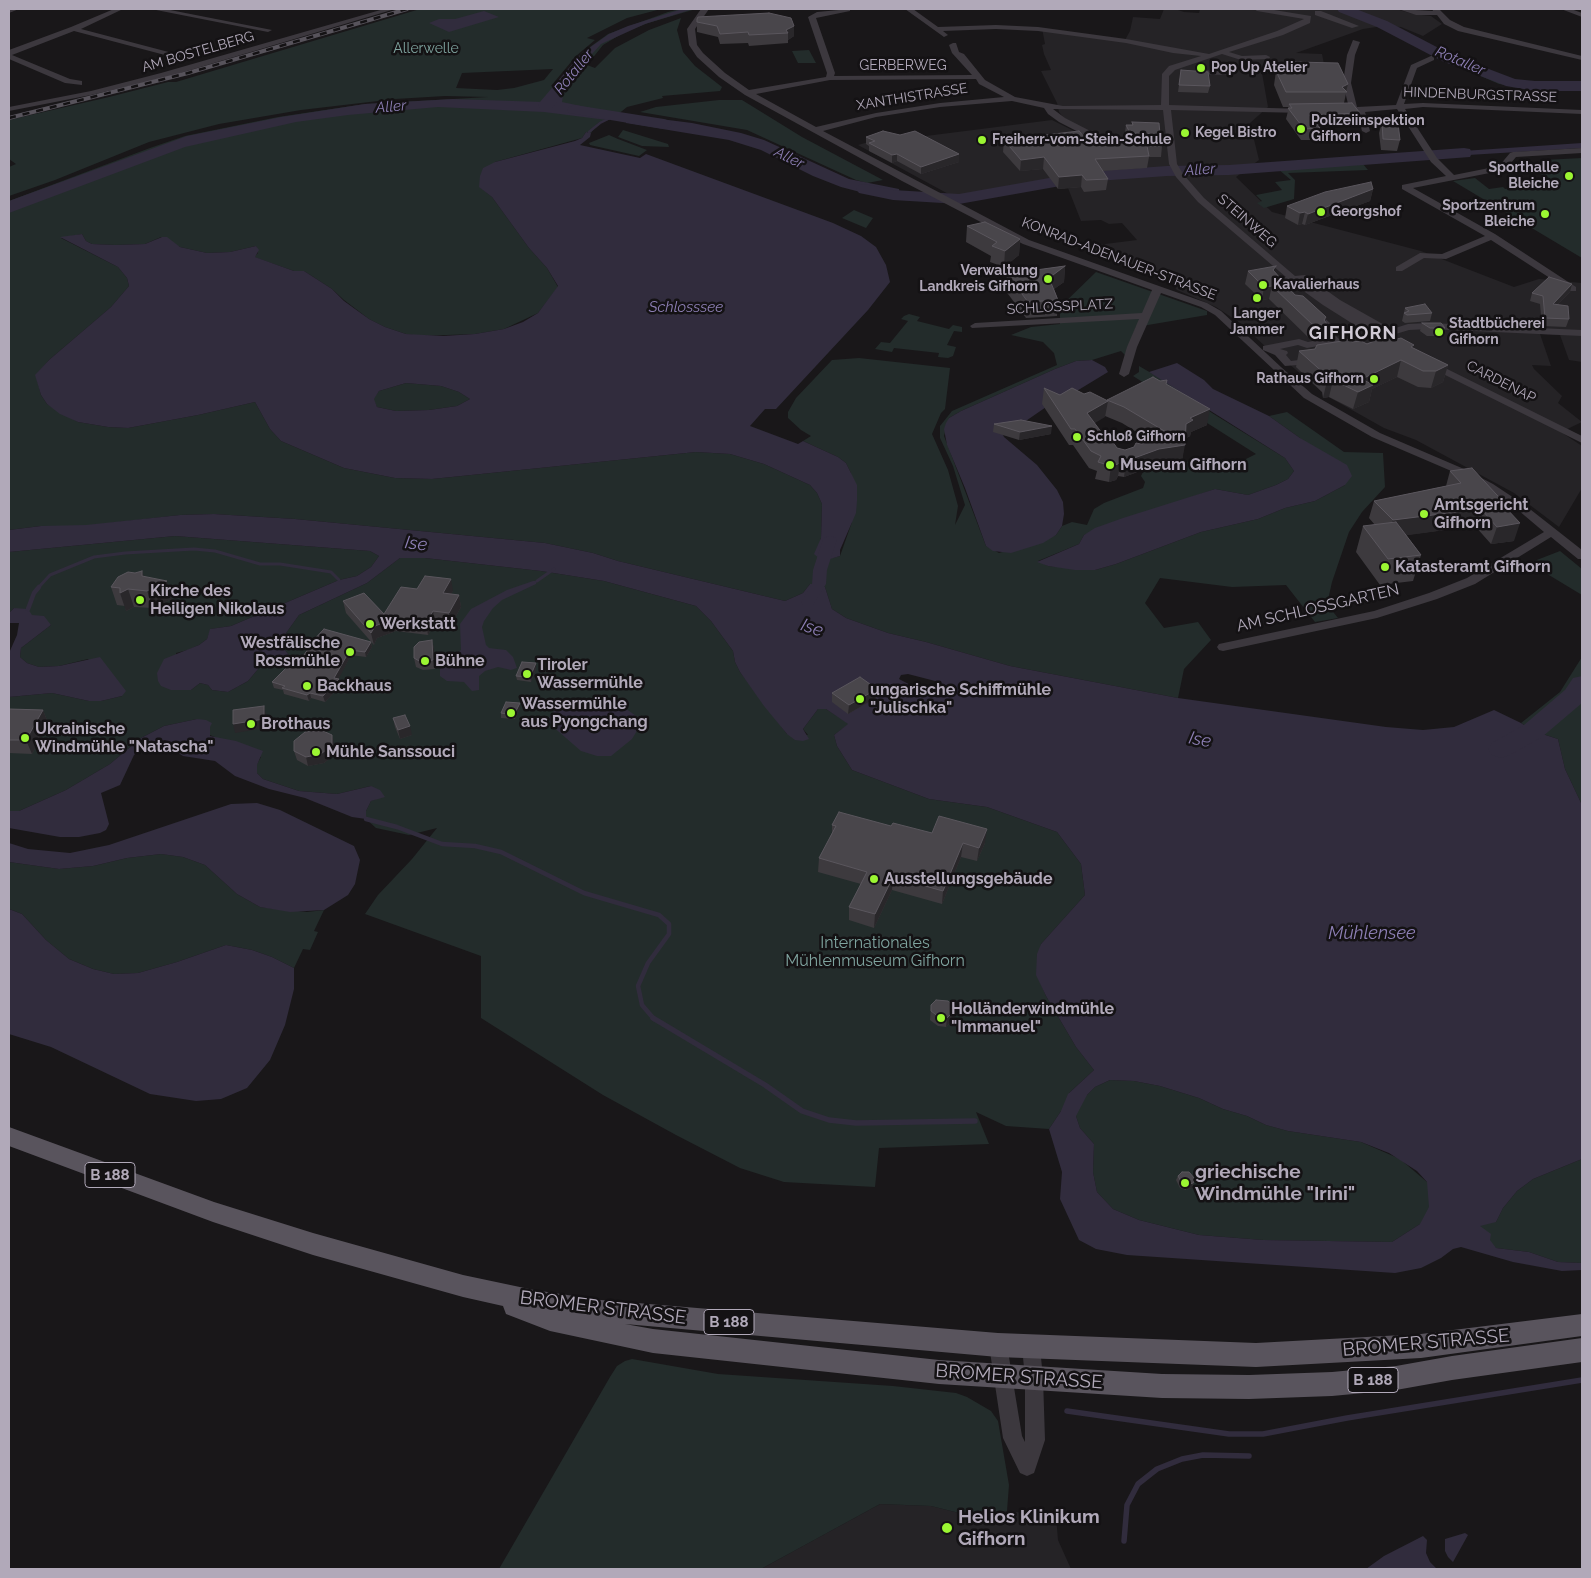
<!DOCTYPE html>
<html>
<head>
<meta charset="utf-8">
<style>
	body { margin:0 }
	#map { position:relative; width:1591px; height:1578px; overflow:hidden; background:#191719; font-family:Raleway,sans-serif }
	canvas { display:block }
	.frame { position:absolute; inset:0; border:10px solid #b1a9b9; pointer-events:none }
</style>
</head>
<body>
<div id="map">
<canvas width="1591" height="1578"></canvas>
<div class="frame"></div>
</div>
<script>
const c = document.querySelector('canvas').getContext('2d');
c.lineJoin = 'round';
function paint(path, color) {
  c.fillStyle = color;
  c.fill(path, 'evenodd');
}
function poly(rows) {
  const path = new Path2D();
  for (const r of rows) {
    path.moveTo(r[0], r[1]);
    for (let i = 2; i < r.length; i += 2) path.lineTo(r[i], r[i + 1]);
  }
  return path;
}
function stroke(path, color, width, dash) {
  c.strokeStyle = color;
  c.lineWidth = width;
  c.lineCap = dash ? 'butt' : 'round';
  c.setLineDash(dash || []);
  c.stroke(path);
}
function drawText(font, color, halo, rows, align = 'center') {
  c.font = font + ' Raleway,sans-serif';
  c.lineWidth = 5;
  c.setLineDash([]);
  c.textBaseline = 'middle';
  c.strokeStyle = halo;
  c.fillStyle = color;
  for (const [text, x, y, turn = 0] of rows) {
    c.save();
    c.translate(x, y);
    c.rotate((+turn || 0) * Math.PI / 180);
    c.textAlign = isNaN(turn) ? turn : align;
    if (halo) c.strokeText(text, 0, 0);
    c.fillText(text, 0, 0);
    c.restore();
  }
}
const built = poly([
	[1164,9,1175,9,1184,12,1199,13,1200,9,1396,9,1413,14,1431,16,1442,24,1423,36,1401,27,1383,26,1363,29,1296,53,1322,54,1326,74,1262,73,1268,107,1250,123,1259,160,1236,177,1272,212,1421,251,1514,287,1539,279,1582,283,1582,362,1569,360,1560,335,1540,334,1551,366,1532,365,1534,369,1562,396,1558,403,1582,422,1561,432,1582,446,1582,488,1559,527,1514,493,1416,440,1384,428,1327,396,1289,364,1267,348,1240,323,1216,307,1177,290,1169,280,1156,272,1081,247,1137,240,1122,223,1109,224,1101,220,1081,221,1068,188,1076,179,1108,177,1106,173,1063,177,954,197,858,145,883,138,918,137,1052,120,1076,132,1095,148,1082,135,1087,131,1064,118,1059,112,1057,103,1041,71,1051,70,1044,54,1042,45,1045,44,1042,28,1125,40,1130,31,1133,17,1160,19],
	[880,1504,931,1506,975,1517,1007,1511,1056,1516,1058,1540,1071,1569,761,1569]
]);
const green = poly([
	[420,9,661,9,627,18,587,38,595,40,576,56,551,86,556,87,583,52,608,34,668,12,680,9,696,9,648,23,623,33,603,45,587,65,595,68,615,48,649,30,681,18,677,30,683,52,695,66,722,87,720,91,662,96,663,98,627,107,612,119,598,123,591,133,586,132,582,138,495,162,480,187,492,197,529,248,547,268,558,287,538,313,504,329,475,334,420,336,406,334,385,327,369,319,344,300,332,289,304,271,294,271,254,257,258,253,256,246,230,252,207,253,180,247,161,237,145,244,115,245,92,244,86,241,82,234,61,238,118,267,127,278,129,286,111,307,49,360,36,375,41,395,47,404,78,422,108,427,128,428,198,415,255,402,270,429,281,441,344,468,395,478,432,479,696,452,730,454,764,464,810,485,817,493,822,504,821,538,817,555,828,559,840,556,852,522,851,473,846,463,838,457,803,441,811,436,801,430,788,418,788,412,796,398,832,360,859,358,950,368,945,409,941,413,932,434,948,470,958,506,955,525,965,505,953,466,940,438,940,426,952,411,1057,365,1054,353,1043,342,1011,335,1031,327,1060,324,1060,307,1096,272,1207,311,1207,315,1136,327,1125,355,1121,351,1092,360,1076,361,1055,369,961,411,949,418,944,436,986,546,999,553,1056,535,1062,526,1072,522,1087,525,1094,509,1104,503,1143,488,1145,482,1141,476,1143,472,1149,470,1183,461,1190,462,1202,469,1207,467,1218,473,1256,454,1133,376,1139,372,1139,366,1182,391,1212,413,1285,458,1294,471,1288,479,1276,485,1248,495,1215,489,1084,535,1079,544,1038,561,1048,566,1095,570,1116,564,1201,532,1258,519,1285,508,1315,501,1345,485,1300,438,1269,416,1287,412,1344,452,1383,453,1385,487,1362,512,1349,532,1332,582,1328,600,1330,608,1338,618,1315,622,1286,585,1232,587,1160,578,1145,603,1164,628,1198,622,1211,640,1184,669,1178,698,1010,666,926,642,888,633,846,618,832,609,825,587,810,584,803,593,785,601,618,561,593,553,545,543,295,519,214,514,180,515,85,526,41,526,9,530,9,201,150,148,185,136,229,127,278,117,365,104,488,97,445,96,395,99,301,110,219,124,149,142,55,180,9,196,9,167,16,164,9,159,9,120,109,97,168,82,176,82],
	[553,69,544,80,514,88,497,90,456,88,462,73],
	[1340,9,1352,9,1360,12,1447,54,1502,77,1518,82,1539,83,1582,83,1582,88,1542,89,1499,84,1435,56,1377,23],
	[809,50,816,63,798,63,792,51],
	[719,100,742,100,802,137,883,180,867,183,856,180,747,130,640,112,656,107],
	[623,130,668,144,669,147,642,146,618,137],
	[609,135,618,139,647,150,639,156,590,145,589,143],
	[1582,158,1582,258,1453,181,1475,178,1489,189,1503,187,1505,189,1542,185,1541,183,1554,181,1540,174,1542,173,1540,171,1543,167,1551,166,1544,160],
	[1363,164,1368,170,1288,173,1295,180,1294,199,1264,208,1257,203,1262,201,1256,195,1282,190,1275,182,1291,180,1278,169],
	[854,210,873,218,866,228,842,218],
	[909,314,920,317,917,321,949,329,953,325,962,327,962,332,954,331,947,345,956,347,953,356,948,358,938,357,939,353,894,348,892,352,875,349,881,342,890,343,908,321,901,319,904,316],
	[406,383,441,386,459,392,470,399,457,406,429,410,396,411,377,407,373,399,379,391],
	[175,536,370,551,379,556,371,567,357,576,339,580,231,626,211,629,207,639,199,645,188,650,176,653,191,690,200,683,208,685,212,690,228,692,248,681,259,668,268,664,283,663,289,655,279,643,299,615,367,583,400,558,425,558,541,571,604,581,696,606,711,621,733,651,735,662,740,672,787,734,808,735,803,729,818,709,826,709,849,724,834,735,837,746,852,770,929,799,987,807,1057,832,1081,864,1085,895,1041,944,1037,975,1046,996,1076,1047,1094,1070,1069,1093,1087,1095,1095,1087,1110,1080,1134,1081,1160,1086,1199,1098,1223,1109,1247,1116,1266,1125,1288,1131,1361,1142,1400,1159,1427,1182,1496,1222,1503,1208,1517,1191,1533,1179,1582,1159,1582,1263,1558,1262,1529,1252,1496,1248,1420,1224,1392,1242,1263,1240,1199,1235,1139,1220,1113,1209,1097,1192,1093,1172,1094,1144,1080,1128,1076,1116,1061,1111,1049,1129,1006,1126,976,1112,989,1144,879,1148,875,1187,784,1182,740,1168,676,1135,603,1095,481,1018,481,956,365,914,378,895,412,859,437,828,409,835,376,828,366,819,366,811,371,801,376,799,371,786,337,794,299,791,263,779,257,773,257,764,261,757,210,735,210,727,197,719,164,726,141,738,110,764,66,790,19,811,9,811,9,697,52,693,89,701,101,701,122,696,88,659,59,666,39,667,27,663,20,657,21,648,51,625,14,608,9,613,9,552],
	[1560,551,1582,569,1582,595,1529,563],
	[1582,657,1582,805,1565,769,1558,739,1533,731,1521,723,1560,692],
	[161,854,183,857,205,865,237,894,260,907,307,912,324,910,314,931,318,932,310,950,303,949,294,968,272,957,252,950,226,945,177,962,138,973,114,974,93,969,69,959,46,940,22,914,9,909,9,862,59,869,93,866,127,858],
	[632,1359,718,1374,893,1386,956,1393,967,1397,991,1411,998,1421,1009,1485,1007,1511,975,1517,931,1506,880,1504,761,1569,499,1569,610,1377,617,1366,625,1361]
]);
const water = poly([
	[682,9,693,9,645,24,601,44,592,54,570,87,557,86,585,51,609,34,628,26],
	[484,11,499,17,449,32,429,23,439,19,455,19],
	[549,96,563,96,562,102,614,113,607,120,544,112,438,107,348,115,296,122,185,147,9,213,9,201,187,136,281,117,365,104,453,99,543,102],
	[629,115,692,123,741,133,764,140,849,179,899,189,901,200,864,193,841,187,813,176,761,150,729,140,626,123,626,121,624,120],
	[586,132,591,133,590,137,580,145,640,158,646,154,833,223,861,236,876,247,886,265,890,282,868,310,776,409,765,409,750,426,798,444,803,441,838,457,846,463,857,485,857,501,856,513,840,550,840,556,827,560,820,559,814,554,821,538,822,504,817,493,810,485,764,464,730,454,696,452,432,479,395,478,344,468,281,441,270,429,255,402,198,415,128,428,108,427,78,422,60,414,47,404,41,395,35,375,49,360,111,307,129,286,127,278,118,267,60,237,82,234,86,241,92,244,115,245,145,244,162,237,167,237,180,247,207,253,230,252,256,246,259,250,255,257,294,271,304,271,332,289,344,301,369,319,385,327,406,334,443,336,475,334,504,329,523,322,538,313,558,286,547,268,529,248,492,197,479,187,480,176,483,168,495,162,575,141,582,138],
	[406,383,441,386,459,392,470,399,457,406,429,410,396,411,377,407,374,399,379,391],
	[1582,143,1582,148,1436,157,1433,153],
	[1092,360,1105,367,1108,372,1052,406,1049,405,1020,425,1002,433,1004,437,1037,465,1057,490,1063,502,1064,514,1062,526,1056,535,1043,543,1011,553,993,551,986,546,965,488,947,445,944,429,946,423,949,418,961,411,1055,369,1076,361],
	[1177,363,1204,380,1213,389,1269,416,1300,438,1347,465,1352,476,1345,485,1315,501,1285,508,1258,519,1201,532,1116,564,1095,570,1075,570,1048,566,1037,562,1079,544,1084,535,1095,528,1123,518,1215,489,1248,495,1276,485,1288,479,1294,471,1285,458,1149,372],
	[214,514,295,519,545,543,593,553,618,561,785,601,803,593,810,584,819,584,825,587,832,609,846,618,888,633,926,642,1010,666,1178,698,1386,727,1423,730,1454,727,1494,710,1521,723,1533,731,1558,739,1565,769,1582,805,1582,1159,1533,1179,1517,1191,1503,1208,1496,1222,1480,1226,1491,1234,1490,1240,1496,1248,1529,1252,1558,1262,1582,1263,1582,1270,1562,1271,1513,1262,1461,1247,1453,1249,1441,1258,1421,1268,1395,1273,1127,1255,1096,1249,1079,1240,1060,1199,1062,1172,1049,1129,1061,1111,1068,1094,1094,1070,1076,1047,1046,996,1036,975,1037,954,1041,944,1085,895,1081,864,1057,832,987,807,929,799,852,770,837,746,834,735,848,724,826,709,818,709,803,729,809,739,803,741,795,740,787,734,764,706,740,672,735,662,733,651,711,621,696,606,604,581,541,571,425,558,400,558,367,583,299,615,279,643,289,655,288,660,283,663,268,664,259,668,248,681,228,692,212,690,208,685,200,683,191,690,171,690,161,686,158,681,157,673,164,659,199,645,207,639,210,629,231,626,339,580,357,576,371,567,379,556,370,551,175,536,9,552,9,530,41,526,86,525,180,515],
	[908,674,939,682,942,687,941,691,918,689,899,679,901,675],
	[1110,1080,1134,1081,1160,1086,1199,1098,1223,1109,1247,1116,1266,1125,1288,1131,1361,1142,1389,1153,1417,1171,1427,1182,1429,1207,1420,1224,1392,1242,1263,1240,1199,1235,1139,1220,1113,1209,1097,1192,1093,1172,1094,1144,1080,1128,1076,1116,1087,1095,1095,1087],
	[533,581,537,581,536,584,502,600,493,608,484,621,482,627,486,645,489,648,506,650,513,657,517,668,511,670,498,667,485,671,479,676,479,690,472,691,464,682,447,681,440,676,440,669,461,650,460,624,471,609,507,590],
	[14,608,28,609,32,615,44,616,51,625,21,648,20,657,27,663,39,667,59,666,100,657,126,691,122,696,101,701,89,701,52,693,9,697,9,653,17,635,19,623,9,623,9,613],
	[586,700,605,701,622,706,639,718,638,729,632,739,611,756,597,756,581,751,551,725,549,718,554,711],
	[197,719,206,720,212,723,210,727,210,736,236,741,263,751,257,765,257,773,263,779,299,791,337,794,371,786,380,790,385,797,371,801,366,811,366,819,352,817,305,798,269,789,235,776,215,761,183,756,177,752,174,745,165,740,147,743,134,755,120,785,101,793,109,824,106,830,100,833,79,837,60,837,9,828,9,811,19,811,66,790,110,764,141,738,164,726],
	[257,803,280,810,354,846,360,860,355,884,348,895,324,910,290,912,260,907,237,894,205,865,183,857,161,854,127,858,93,866,59,869,9,862,9,843,28,849,70,853,109,845,231,804],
	[9,909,22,914,46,940,69,959,93,969,114,974,138,973,177,962,226,945,252,950,272,957,294,968,294,989,285,1025,270,1060,247,1088,221,1099,196,1101,150,1094,51,1047,9,1034],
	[1465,1533,1468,1535,1453,1562,1448,1557,1445,1551,1445,1539],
	[1423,1536,1427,1540,1426,1553,1430,1562,1437,1569,1366,1569,1384,1556]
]);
const streamFar3 = poly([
	[589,132,600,123,614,116]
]);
const streamFar2 = poly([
	[537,581,554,569],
	[38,588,50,575,94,557,125,553,194,549,215,551,260,564,280,564,331,572,339,580]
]);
const streamFar1 = poly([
	[28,609,34,593,39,587],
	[366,819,397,827,442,844,475,846,501,852,584,893,659,915,669,924,669,934,648,963,638,986,642,1005,654,1019]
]);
const stream = poly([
	[653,1018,765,1085,802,1111,829,1120,856,1123,975,1121],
	[1067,1411,1229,1434,1263,1434,1347,1418,1582,1380],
	[1124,1541,1127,1505,1138,1484,1157,1469,1182,1459,1203,1455,1249,1456]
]);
const canal = poly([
	[830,535,837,539,827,570,826,584,813,605,803,605,801,602,812,584,813,570,823,539,830,535]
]);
const river = poly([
	[1337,9,1356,9,1387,21,1452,55,1515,79,1535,81,1582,81,1582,91,1535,91,1506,86,1442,61,1377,27,1339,12,1337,9],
	[585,53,590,55,593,58,590,61,552,108,540,108,538,105,540,102,580,55,585,53],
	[575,105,664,119,670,121,672,124,670,127,664,129,569,113,567,110,569,107,575,105],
	[1464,148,1470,149,1472,153,1470,157,1229,175,1167,176,1083,182,959,204,893,200,859,193,856,189,859,185,865,184,893,190,959,194,1083,172,1167,166,1229,165,1464,148],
	[1582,676,1582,703,1542,737,1510,755,1501,758,1492,755,1488,749,1492,743,1524,725,1565,690,1573,678,1582,676]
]);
const minorTunnel = poly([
	[1210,66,1215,67]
]);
const minor = poly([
	[9,9,19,9,9,13,9,9],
	[114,9,123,9,81,29,180,55,180,59,74,31,12,55,70,79,82,81,82,85,65,83,9,59,9,50,71,27,114,9],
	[151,9,165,9,272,30,268,32,151,9],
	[384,9,395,9,167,77,91,95,9,111,9,107,91,91,161,73,384,9],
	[701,9,709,9,695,29,697,45,703,53,725,73,749,90,826,77,827,73,808,17,817,12,850,9,850,11,816,18,835,73,834,76,972,75,952,53,949,45,953,43,956,43,959,52,964,54,985,80,1015,97,1063,106,1161,105,1162,74,1169,66,1201,56,1173,53,1126,43,1038,31,996,29,943,31,948,35,944,37,905,9,913,9,938,27,996,25,1038,27,1126,39,1209,54,1277,31,1304,19,1257,11,1254,9,1268,9,1311,16,1310,23,1283,35,1229,52,1242,56,1266,55,1270,57,1269,59,1241,60,1222,54,1175,70,1169,76,1169,105,1304,109,1308,111,1304,113,1171,110,1177,164,1183,174,1204,198,1295,276,1305,275,1340,300,1388,327,1389,330,1408,324,1429,323,1582,330,1582,336,1429,329,1409,330,1389,336,1404,346,1403,350,1397,353,1386,353,1373,347,1364,350,1364,354,1349,357,1337,351,1339,354,1338,356,1311,360,1311,364,1285,366,1275,355,1263,350,1263,346,1299,339,1308,342,1328,338,1323,333,1326,330,1301,307,1294,307,1272,282,1286,277,1198,202,1176,177,1169,164,1163,110,1053,109,1065,118,1100,136,1120,142,1121,144,1117,147,1094,140,1059,122,1048,114,1044,108,1012,101,940,107,876,117,823,131,1029,240,1207,303,1221,311,1281,367,1312,394,1380,433,1464,469,1493,484,1526,506,1582,550,1582,559,1578,559,1551,537,1475,584,1437,599,1377,618,1223,651,1219,650,1217,647,1219,644,1374,611,1429,593,1467,578,1544,532,1518,510,1485,488,1456,473,1372,437,1304,398,1215,315,1201,307,1161,293,1137,347,1129,374,1124,377,1119,374,1127,347,1139,319,972,328,970,326,975,323,1142,313,1152,290,1023,244,902,181,745,95,719,77,697,57,689,45,687,29,701,9],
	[976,79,979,84,1004,97,940,103,876,113,816,127,756,94,830,80,976,79],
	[1291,282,1323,305,1388,346,1374,341,1357,346,1354,350,1351,351,1340,345,1330,346,1325,349,1327,352,1303,355,1299,356,1299,360,1291,361,1286,355,1288,353,1287,351,1280,349,1298,345,1307,348,1335,343,1340,340,1335,335,1339,332,1338,330,1306,302,1299,302,1283,284,1291,282],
	[1398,9,1433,11,1432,9,1439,9,1450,20,1464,27,1582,56,1582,60,1458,31,1444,24,1437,15,1416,15,1398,9],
	[1561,9,1571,9,1582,13,1582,17,1561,9],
	[1315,11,1321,11,1359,26,1352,28,1315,15,1315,11],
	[1353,40,1360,42,1355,55,1351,83,1357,107,1396,105,1411,65,1431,56,1434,56,1434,60,1417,68,1404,104,1423,103,1582,110,1582,114,1423,107,1405,109,1437,158,1454,175,1499,166,1510,153,1513,152,1582,148,1582,153,1516,157,1505,170,1413,188,1495,234,1576,287,1576,291,1570,291,1491,240,1446,259,1424,258,1402,271,1396,271,1396,267,1420,253,1442,254,1485,236,1402,189,1402,185,1446,176,1431,162,1397,109,1365,112,1370,131,1366,133,1362,131,1357,112,1338,113,1334,111,1338,109,1349,108,1343,83,1347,55,1353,40],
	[1195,70,1225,71,1229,73,1225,75,1198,74,1195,74,1195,70],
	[1429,360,1582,436,1582,443,1425,365,1424,363,1429,360],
	[998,1336,1005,1339,1007,1345,1022,1436,1025,1442,1025,1378,1022,1347,1024,1341,1031,1338,1038,1341,1040,1347,1043,1378,1045,1440,1034,1473,1027,1476,1020,1473,1003,1438,989,1345,991,1339,998,1336]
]);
const major = poly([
	[9,1127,214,1202,313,1233,463,1275,534,1290,601,1300,998,1333,1256,1343,1421,1334,1582,1314,1582,1336,1421,1358,1256,1367,998,1357,625,1324,653,1329,939,1360,1162,1374,1249,1375,1332,1372,1396,1366,1452,1356,1582,1338,1582,1362,1452,1380,1396,1390,1332,1396,1249,1399,1162,1398,939,1384,653,1353,550,1331,506,1314,503,1306,463,1297,313,1255,213,1222,9,1146,9,1127]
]);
const rail = poly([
	[9,118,188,73,407,9]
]);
const wall = poly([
	[769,13,794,36,788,40,788,43,749,46,748,43,720,44,718,37,697,32,697,19],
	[1181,70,1210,86,1208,93,1178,92],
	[1276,71,1348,84,1344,103,1360,113,1357,124,1317,125,1320,128,1317,140,1301,140,1286,119,1289,107,1283,107,1274,85],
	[1132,122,1160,134,1160,139,1162,146,1161,157,1149,157,1147,168,1102,171,1108,179,1106,190,1084,192,1081,187,1058,189,1043,169,1020,171,1003,152,1004,140,1087,140,1128,138,1125,132,1126,125,1132,125],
	[1382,122,1400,140,1397,151,1381,150,1379,133],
	[866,137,959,154,959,162,921,174,897,161,892,163,869,151,869,146,866,144],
	[1373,189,1370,201,1305,225,1302,224,1298,225,1285,218,1287,206],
	[967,226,1020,239,1019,255,1004,267,990,262,991,256,966,242],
	[1065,266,1064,282,1054,289,1058,300,1057,316,1026,318,1005,290,1007,274],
	[1248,271,1275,272,1295,295,1326,317,1325,321,1327,324,1324,337,1311,340,1269,299,1262,300,1245,284],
	[1572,284,1570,292,1558,304,1569,319,1566,327,1542,326,1540,304,1530,301,1532,293],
	[1405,308,1432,313,1430,321,1405,323,1402,321],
	[1422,323,1445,328,1442,336,1427,336,1420,331],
	[1352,342,1413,348,1448,365,1443,382,1431,388,1418,387,1397,377,1372,389,1369,402,1353,409,1329,397,1323,398,1322,392,1296,367,1299,351,1315,349],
	[1166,384,1207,425,1191,432,1190,436,1185,439,1182,461,1156,465,1124,477,1118,476,1116,480,1109,482,1095,479,1097,471,1089,468,1073,445,1069,445,1042,404,1044,388,1060,395,1084,394,1107,401],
	[1105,416,1122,423,1151,441,1125,450,1117,448,1102,433,1094,423],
	[994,424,1051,434,1019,440,993,432],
	[1450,471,1508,507,1507,509,1514,541,1491,544,1475,526,1406,535,1421,555,1413,581,1380,585,1356,552,1363,526,1375,525,1369,518,1374,501,1446,486],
	[144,577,172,599,153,608,134,607,126,611,125,606,117,605,111,587],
	[453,591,451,594,459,595,461,607,451,625,435,623,428,635,396,631,377,638,374,645,346,613,343,601,384,614],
	[432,640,434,649,435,669,423,670,416,667,414,658],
	[371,642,372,647,366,657,351,655,338,679,341,685,325,702,311,698,309,701,284,694,283,690,274,688,272,682,296,667,308,649,308,646],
	[536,663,536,668,531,682,517,680,516,676],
	[832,693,876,698,848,714,832,702],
	[520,703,520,708,515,719,501,718,501,713],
	[9,709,43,710,48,723,32,754,9,753],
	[393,718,412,735,400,739,395,727],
	[334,744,335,754,324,763,308,766,297,760,294,751],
	[832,825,891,826,985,843,977,861,961,857,942,904,892,890,874,928,849,920,849,907,861,884,818,872,819,858,832,833],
	[931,1005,953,1020,946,1027,938,1026,930,1020],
	[1178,1176,1195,1179,1192,1188,1186,1190,1180,1188,1176,1180]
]);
const shadedWall = poly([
	[794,26,794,36,788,40,788,33,786,30],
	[1348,84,1346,92,1342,87],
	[897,154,897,161,892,163,892,155],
	[959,154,959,162,921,174,921,167],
	[1044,157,1043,169,1020,171,1021,160],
	[1082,175,1081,187,1058,189,1059,177],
	[1373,189,1370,201,1305,225,1308,214],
	[1305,212,1302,224,1298,225,1300,213],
	[1020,239,1019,255,1004,267,1005,251],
	[1065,266,1064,282,1047,294,1049,278],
	[1572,284,1570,292,1550,312,1553,304],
	[1272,286,1269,299,1262,300,1264,287],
	[1326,317,1325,324,1327,324,1324,337,1311,340,1314,326,1324,320],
	[1401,360,1397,377,1372,389,1369,402,1353,409,1358,392,1362,379],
	[1448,365,1443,382,1431,388,1436,371],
	[1333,380,1329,397,1323,398,1327,381],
	[1108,401,1105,417,1085,429,1087,413],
	[1210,409,1207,425,1191,432,1190,436,1183,440,1186,424,1190,418],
	[1052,426,1051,434,1019,440,1020,432],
	[1185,445,1182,461,1156,465,1124,477,1126,461,1159,449],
	[1121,460,1118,476,1116,480,1109,482,1111,466],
	[1481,509,1475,526,1387,538,1393,520],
	[1520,523,1514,541,1491,544,1497,527],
	[142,571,148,588,167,581,172,599,153,608,142,576],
	[451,579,453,591,445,605,443,593],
	[128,589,134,607,126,611,120,593],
	[459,595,461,607,451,625,449,613],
	[433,611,435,623,428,635,426,623],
	[393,619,396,631,377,638,374,645,371,633,375,626],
	[432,640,434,649,435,669,433,660],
	[371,642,372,647,366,657,365,652],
	[350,650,351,655,337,682,339,679,341,685,325,702,323,696],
	[536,663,536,668,531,682,530,677],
	[877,689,876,698,848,714,849,705],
	[310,693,311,698,309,701,307,695],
	[520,703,520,708,515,719,514,715],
	[264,706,266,715,266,728,235,733,233,724],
	[43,710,48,723,32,754,26,740],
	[410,726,412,735,400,739,398,730],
	[332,735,334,744,335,754,324,763,308,766,306,757],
	[987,829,985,843,977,861,979,848],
	[963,843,961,857,942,904,943,891],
	[893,877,892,890,874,928,875,914],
	[954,1011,953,1020,946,1027,947,1018],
	[1193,1183,1192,1188,1186,1190,1187,1185]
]);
const building = poly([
	[769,13,791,18,794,26,786,30,788,33,749,35,748,32,720,34,717,26,697,22,697,19,698,17,769,13],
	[1295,62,1338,63,1348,84,1342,87,1347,92,1286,92,1276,71,1295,62],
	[1181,70,1208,72,1210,86,1179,85,1181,70],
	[1352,103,1360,113,1309,115,1320,128,1304,129,1288,108,1292,108,1289,104,1352,103],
	[1132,122,1159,123,1160,134,1130,133,1126,125,1133,125,1132,122],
	[1382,122,1398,123,1400,140,1383,139,1382,122],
	[883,131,900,135,915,131,959,154,921,167,897,154,892,155,869,143,875,141,866,137,883,131],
	[1079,131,1087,140,1124,138,1162,139,1162,146,1147,146,1149,156,1095,159,1108,179,1086,180,1082,175,1059,177,1044,157,1021,160,1004,140,1079,131],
	[1371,182,1373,189,1308,214,1305,212,1300,213,1287,206,1325,192,1371,182],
	[985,222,1020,239,1005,251,992,246,997,242,967,226,985,222],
	[1065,266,1049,278,1058,300,1028,302,1007,274,1065,266],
	[1276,266,1273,270,1295,295,1303,296,1326,317,1324,320,1327,324,1314,326,1272,286,1264,287,1248,271,1276,266],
	[1549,277,1572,284,1553,304,1568,306,1569,319,1545,318,1543,296,1532,293,1549,277],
	[1425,304,1432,313,1407,315,1404,313,1409,311,1405,308,1425,304],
	[1422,323,1441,323,1445,328,1430,328,1422,323],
	[1385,337,1397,339,1401,338,1414,345,1411,347,1448,365,1436,371,1423,371,1401,360,1362,379,1373,385,1358,392,1333,380,1327,381,1326,375,1299,351,1315,349,1317,345,1342,341,1345,338,1352,342,1361,341,1367,344,1385,337],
	[1153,377,1160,381,1167,380,1166,384,1210,409,1190,418,1193,420,1186,424,1185,445,1159,449,1126,461,1121,460,1118,464,1111,466,1098,462,1101,456,1091,451,1075,429,1071,429,1044,388,1060,395,1072,388,1084,394,1090,392,1108,401,1087,413,1102,433,1108,435,1117,448,1125,450,1134,447,1136,443,1142,444,1171,435,1124,407,1107,400,1153,377],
	[1021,420,1052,426,1020,432,994,424,1021,420],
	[1472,468,1508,507,1505,507,1520,523,1497,527,1481,509,1393,520,1374,501,1461,483,1450,471,1472,468],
	[1396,522,1421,555,1388,559,1363,526,1396,522],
	[142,571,142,576,167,581,147,591,128,589,120,593,120,588,111,587,118,577,128,572,135,573,142,571],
	[425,576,451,579,443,593,459,595,449,613,433,611,426,623,393,619,375,626,371,633,343,601,364,593,384,614,401,587,417,589,425,576],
	[324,629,371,642,365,652,350,650,334,678,339,679,323,696,310,693,307,695,282,688,285,686,272,682,289,665,296,667,310,646,308,646,324,629],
	[432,640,433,660,421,662,414,658,414,647,419,642,432,640],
	[522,662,536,663,530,677,516,676,522,662],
	[860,677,877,689,849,705,832,693,860,677],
	[506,702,520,703,514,715,501,713,506,702],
	[264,706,264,719,233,724,233,710,264,706],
	[9,709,43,710,26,740,9,740,9,709],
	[405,715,410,726,398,730,393,718,405,715],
	[321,730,332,735,332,745,321,754,306,757,294,751,294,741,305,732,321,730],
	[839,812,891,826,893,823,932,833,939,816,987,829,979,848,963,843,943,891,893,877,875,914,849,907,867,872,819,858,836,826,832,825,839,812],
	[936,1000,948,1001,953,1005,954,1011,947,1018,939,1017,931,1011,931,1005,936,1000],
	[1182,1172,1189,1172,1195,1179,1193,1183,1187,1185,1182,1183,1178,1176,1182,1172]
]);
const markers = [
	[1201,68,5,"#9bf632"],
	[1301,129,5,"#9bf632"],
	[1185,133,5,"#9bf632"],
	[982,140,5,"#9bf632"],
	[1569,176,5,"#9bf632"],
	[1321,212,5,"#9bf632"],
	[1545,214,5,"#9bf632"],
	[1048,279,5,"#9bf632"],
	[1263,285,5,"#9bf632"],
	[1257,298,5,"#9bf632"],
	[1439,332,5,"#9bf632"],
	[1374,379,5,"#9bf632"],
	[1077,437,5,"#9bf632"],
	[1110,465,5,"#9bf632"],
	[1424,514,5,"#9bf632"],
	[1385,567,5,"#9bf632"],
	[140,600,5,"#9bf632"],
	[370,624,5,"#9bf632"],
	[350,652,5,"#9bf632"],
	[425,661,5,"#9bf632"],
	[527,674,5,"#9bf632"],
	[307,686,5,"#9bf632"],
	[860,699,5,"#9bf632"],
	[511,713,5,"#9bf632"],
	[251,724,5,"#9bf632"],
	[25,738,5,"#9bf632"],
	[316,752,5,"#9bf632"],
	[874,879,5,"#9bf632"],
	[941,1018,5,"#9bf632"],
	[1185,1183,5,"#9bf632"],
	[947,1528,6,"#9bf632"]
];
const farParknames = [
	["Allerwelle",426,49]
];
const farStreetnames = [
	["AM BOSTELBERG",198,52,-16],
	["GERBERWEG",903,66],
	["HINDENBURGSTRASSE",1480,95,2],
	["XANTHISTRASSE",912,97,-9],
	["STEINWEG",1247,221,41],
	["KONRAD-ADENAUER-STRASSE",1119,259,21],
	["SCHLOSSPLATZ",1060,307,-3],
	["CARDENAP",1501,382,27]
];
const farPoinames = [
	["Pop Up Atelier",1211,68],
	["Polizeiinspektion",1311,121],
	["Gifhorn",1311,137],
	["Kegel Bistro",1195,133],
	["Freiherr-vom-Stein-Schule",992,140],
	["Sporthalle",1559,168,"right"],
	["Bleiche",1559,184,"right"],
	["Sportzentrum",1535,206,"right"],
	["Bleiche",1535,222,"right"],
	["Georgshof",1331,212],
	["Verwaltung",1038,271,"right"],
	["Landkreis Gifhorn",1038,287,"right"],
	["Kavalierhaus",1273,285],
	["Langer",1257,314,"center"],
	["Jammer",1257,330,"center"],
	["Stadtbücherei",1449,324],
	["Gifhorn",1449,340],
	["Rathaus Gifhorn",1364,379,"right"],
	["Schloß Gifhorn",1087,437]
];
const farWaternames = [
	["Rotaller",1460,61,23],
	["Rotaller",574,72,-51],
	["Aller",391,107,-5],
	["Aller",789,158,26],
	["Aller",1200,170,-4],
	["Schlosssee",686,307]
];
const shields = [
	[110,1175,50],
	[729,1322,50],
	[1373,1380,50]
];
const shieldNames = [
	["B 188",110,1175],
	["B 188",729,1322],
	["B 188",1373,1380]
];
const poiNames = [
	["Museum Gifhorn",1120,465],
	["Amtsgericht",1434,505],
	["Gifhorn",1434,523],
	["Katasteramt Gifhorn",1395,567],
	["Kirche des",150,591],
	["Heiligen Nikolaus",150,609],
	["Werkstatt",380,624],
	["Westfälische",340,643,"right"],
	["Rossmühle",340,661,"right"],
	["Bühne",435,661],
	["Tiroler",537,665],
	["Wassermühle",537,683],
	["Backhaus",317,686],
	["ungarische Schiffmühle",870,690],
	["\"Julischka\"",870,708],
	["Wassermühle",521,704],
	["aus Pyongchang",521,722],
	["Brothaus",261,724],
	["Ukrainische",35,729],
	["Windmühle \"Natascha\"",35,747],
	["Mühle Sanssouci",326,752],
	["Ausstellungsgebäude",884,879],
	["Holländerwindmühle",951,1009],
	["\"Immanuel\"",951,1027]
];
const streetNames = [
	["AM SCHLOSSGARTEN",1318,608,-13]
];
const parkNames = [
	["Internationales",875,943],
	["Mühlenmuseum Gifhorn",875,961]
];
const farDistrictnames = [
	["GIFHORN",1353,334]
];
const waterNames = [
	["Ise",416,544,7],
	["Ise",812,628,18],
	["Ise",1200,740,11],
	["Mühlensee",1372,934]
];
const nearPoinames = [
	["griechische",1195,1172],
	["Windmühle \"Irini\"",1195,1194],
	["Helios Klinikum",958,1517],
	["Gifhorn",958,1539]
];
const nearStreetnames = [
	["BROMER STRASSE",603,1308,7],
	["BROMER STRASSE",1426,1343,-5],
	["BROMER STRASSE",1019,1377,4]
];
paint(built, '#252326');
paint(green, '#232c2b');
paint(water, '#312c3d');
stroke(streamFar3, '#312c3d', 2.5);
stroke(streamFar2, '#312c3d', 3);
stroke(streamFar1, '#312c3d', 4.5);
stroke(stream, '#312c3d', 5.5);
paint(canal, '#312c3d');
paint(river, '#312c3d');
stroke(minorTunnel, '#373439', 8, [8, 4.5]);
paint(minor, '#3c383e');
paint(major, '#59545d');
stroke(rail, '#57535b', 4);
stroke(rail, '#141214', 2.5, [7]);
paint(wall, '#3d3a3e');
paint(shadedWall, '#29272a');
paint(building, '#49464b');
stroke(building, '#5a565d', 1);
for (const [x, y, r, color] of markers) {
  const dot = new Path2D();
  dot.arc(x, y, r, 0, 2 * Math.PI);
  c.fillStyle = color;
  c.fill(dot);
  stroke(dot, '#141214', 2);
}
drawText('14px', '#7fa49f', '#141214', farParknames);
drawText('14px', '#b1a9b9', '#141214', farStreetnames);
drawText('bold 14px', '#b1a9b9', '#141214', farPoinames, 'left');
drawText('italic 15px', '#8d7fb5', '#141214', farWaternames);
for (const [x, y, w] of shields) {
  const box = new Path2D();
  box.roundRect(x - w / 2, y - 12.5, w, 25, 4);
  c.fillStyle = '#141214';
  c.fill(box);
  stroke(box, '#b1a9b9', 1);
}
drawText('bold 15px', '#b1a9b9', null, shieldNames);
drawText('bold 16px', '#b1a9b9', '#141214', poiNames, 'left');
drawText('16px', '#b1a9b9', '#141214', streetNames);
drawText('16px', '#7fa49f', '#141214', parkNames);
c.letterSpacing = '1px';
drawText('bold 18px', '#d0cad5', '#141214', farDistrictnames);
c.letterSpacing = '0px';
drawText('italic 18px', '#8d7fb5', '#141214', waterNames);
drawText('bold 19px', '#b1a9b9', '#141214', nearPoinames, 'left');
drawText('19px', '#b1a9b9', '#141214', nearStreetnames);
</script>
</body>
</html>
